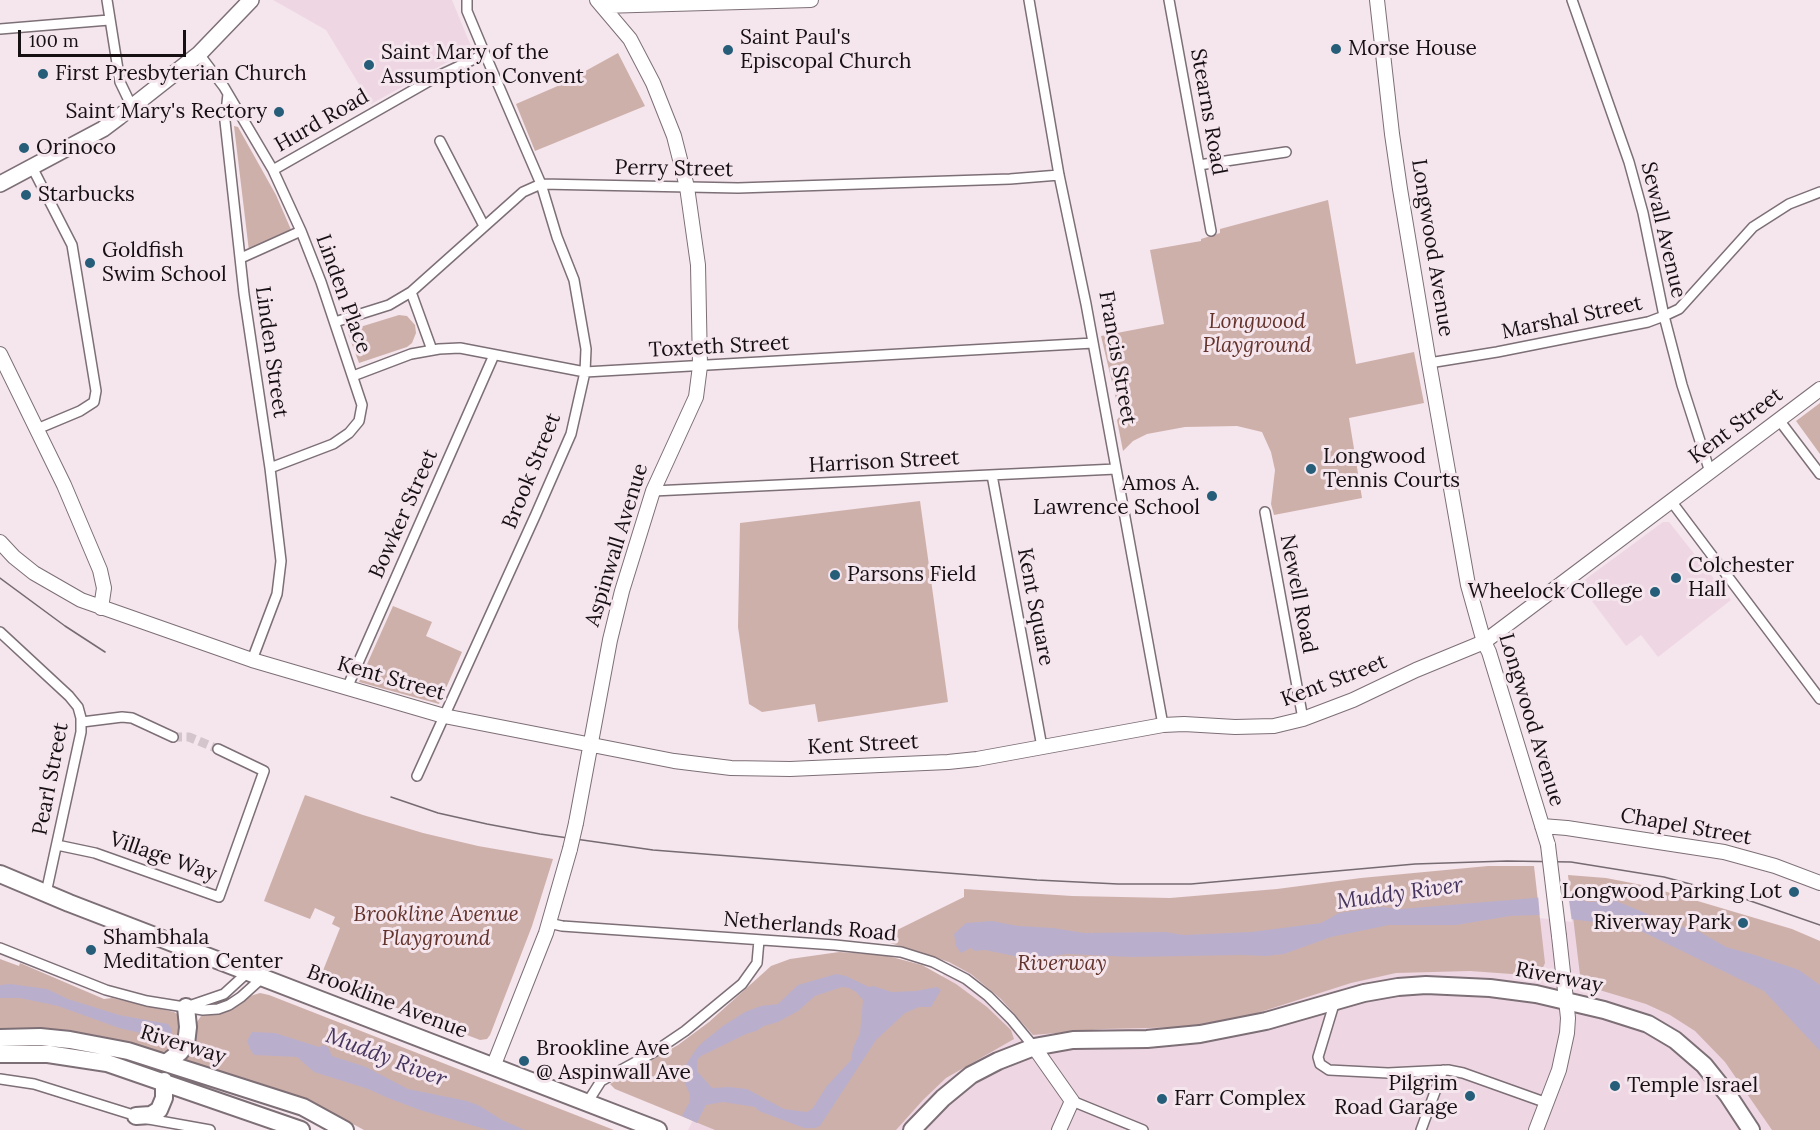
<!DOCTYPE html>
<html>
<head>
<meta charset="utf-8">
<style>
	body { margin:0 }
	#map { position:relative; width:1820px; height:1130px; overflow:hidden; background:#f5e5ed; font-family:Lora,serif }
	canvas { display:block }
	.scale { position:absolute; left:18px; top:30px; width:168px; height:27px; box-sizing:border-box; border:3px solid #161013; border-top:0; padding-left:8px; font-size:18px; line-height:21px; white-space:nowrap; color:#161013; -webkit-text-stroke:4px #f5e5ed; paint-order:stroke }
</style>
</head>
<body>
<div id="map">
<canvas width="1820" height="1130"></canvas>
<div class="scale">100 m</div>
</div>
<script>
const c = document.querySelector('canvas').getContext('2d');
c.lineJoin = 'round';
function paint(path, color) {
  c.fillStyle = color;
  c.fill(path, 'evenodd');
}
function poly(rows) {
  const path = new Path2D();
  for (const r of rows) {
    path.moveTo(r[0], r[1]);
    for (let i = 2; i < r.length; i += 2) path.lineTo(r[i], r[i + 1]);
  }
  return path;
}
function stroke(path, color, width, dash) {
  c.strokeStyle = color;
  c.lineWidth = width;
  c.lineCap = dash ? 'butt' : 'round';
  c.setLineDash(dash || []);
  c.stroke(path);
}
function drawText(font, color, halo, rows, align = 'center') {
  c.font = font + ' Lora,serif';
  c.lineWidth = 6;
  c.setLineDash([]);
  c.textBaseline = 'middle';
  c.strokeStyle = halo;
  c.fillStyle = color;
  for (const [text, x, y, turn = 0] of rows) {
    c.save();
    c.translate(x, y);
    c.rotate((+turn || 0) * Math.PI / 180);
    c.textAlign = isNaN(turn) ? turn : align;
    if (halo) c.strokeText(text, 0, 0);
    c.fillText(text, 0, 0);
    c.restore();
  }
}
const built = poly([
	[273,0,452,0,473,51,451,60,371,104,326,30],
	[1663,522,1669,522,1731,600,1658,657,1641,635,1626,646,1579,584],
	[1561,905,1820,1130,688,1130,693,1120,932,994,957,951]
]);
const green = poly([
	[618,53,645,106,535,151,516,104,560,85],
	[234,126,238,127,276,195,292,232,249,251],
	[1328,200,1356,364,1414,352,1424,403,1349,418,1362,498,1274,515,1271,504,1275,470,1271,452,1262,432,1237,426,1185,427,1147,434,1133,441,1123,451,1117,420,1120,416,1101,336,1164,324,1150,250,1201,241,1201,239,1220,233,1220,229],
	[399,315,407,316,415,325,416,333,412,343,407,347,359,363,347,331],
	[1820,403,1820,454,1796,421],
	[920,501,948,702,818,722,815,704,762,712,749,704,738,627,740,523],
	[393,606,432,622,426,636,462,652,439,704,359,682],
	[305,795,363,815,423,833,478,846,553,859,532,926,490,1035,487,1039,480,1040,329,982,328,976,322,973,340,928,332,924,335,917,315,908,310,919,264,901],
	[1488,866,1534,866,1545,963,1539,976,1470,971,1396,973,1351,983,1251,1015,1190,1027,1103,1029,1033,1035,1001,999,971,974,949,962,890,943,895,931,964,897,964,889,1072,896,1170,898,1277,889,1361,878],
	[1568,875,1606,878,1647,886,1792,929,1820,941,1820,1130,1772,1130,1725,1062,1695,1031,1670,1015,1646,1004,1586,986,1580,975],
	[839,952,884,955,922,965,956,984,987,1007,1011,1030,1014,1039,946,1078,923,1100,896,1130,715,1130,615,1089,610,1084,678,1045,709,1022,771,966,790,959],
	[0,959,19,966,20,963,104,999,112,998,174,1012,177,1014,179,1021,181,1031,179,1042,171,1050,159,1053,126,1042,92,1035,46,1028,0,1028],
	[260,993,269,995,614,1130,364,1130,316,1104,185,1060,194,1043,197,1022,201,1016,219,1012,247,997]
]);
const water = poly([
	[1558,896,1572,896,1588,902,1616,901,1672,924,1700,932,1726,947,1755,955,1799,970,1820,985,1820,1051,1764,991,1641,931,1602,923,1538,915,1510,916,1456,925,1389,925,1331,937,1284,954,1266,956,1241,955,1131,957,1067,954,1038,958,1024,958,985,950,975,951,971,948,961,953,956,946,954,934,966,923,992,921,1018,926,1053,928,1084,933,1165,932,1184,935,1251,932,1321,923,1339,913,1380,907,1401,909],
	[836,974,846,976,869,987,873,986,892,992,916,991,937,987,941,990,931,1007,919,1007,905,1013,876,1040,820,1126,815,1128,804,1128,759,1111,755,1107,723,1102,706,1105,697,1123,682,1116,689,1103,690,1095,682,1076,683,1069,697,1048,703,1042,723,1026,745,1012,761,1006,778,1004,798,985],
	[842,987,849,988,856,992,863,1000,860,1033,853,1048,851,1060,826,1087,813,1108,807,1112,784,1109,747,1089,729,1087,712,1088,697,1071,697,1060,701,1056,746,1034,756,1031,764,1026,778,1022,798,1011,815,996],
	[10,984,47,989,68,999,119,1015,168,1024,172,1029,172,1036,169,1040,162,1042,153,1036,119,1028,58,1006,20,998,0,998,0,985],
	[252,1032,275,1033,319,1047,323,1045,328,1047,332,1056,366,1067,408,1089,467,1101,480,1106,502,1120,525,1130,488,1130,420,1110,388,1098,368,1089,314,1072,297,1057,254,1055,251,1051,247,1041]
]);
const pier = poly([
	[1568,893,1572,922,1540,918,1538,895]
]);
const streetTunnel = poly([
	[173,737,189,737,218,749]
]);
const street = poly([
	[107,0,120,82,132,107],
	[1029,0,1059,175,1086,304,1163,725],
	[1169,0,1211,231],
	[1572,0,1629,162,1643,213,1664,316,1682,385,1710,472],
	[0,29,109,20],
	[199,54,224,87,273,170,301,231,321,282,362,405,359,421,349,433,333,444,270,468],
	[228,94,225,121,244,294,270,468,281,561,277,594,252,660],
	[440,141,484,226],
	[1199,165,1286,152],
	[32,167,72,245,96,391,94,402,80,411,37,429],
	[273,170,438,76,485,54],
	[241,258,301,231],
	[411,292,432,350],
	[335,322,389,305,411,292,523,192,541,184,738,188,1010,179,1059,175],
	[1429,363,1497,352,1648,322,1664,316,1679,309,1753,227,1789,204,1820,192],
	[353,376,411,354,439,349,460,348,585,372,1093,343],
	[1779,420,1820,474],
	[992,475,1042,747],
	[653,491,1116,469],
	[1671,501,1820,699],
	[1265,512,1303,719],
	[0,632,69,696,78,707,81,718,81,732,46,893],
	[347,688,494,355],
	[82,722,122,717,132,718,173,737],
	[417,776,536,514,571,434,585,372,586,349,574,280,557,237,541,184,485,54,467,11,467,0],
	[57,845,95,853,219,897,264,771,218,749],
	[549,923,562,926,835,945,901,952,933,962,966,979,988,996,1011,1019,1034,1047],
	[0,948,106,990,147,1001,203,1010,218,1009,229,1005,241,997,262,978],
	[1335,1001,1318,1057,1320,1064,1329,1070,1388,1073,1448,1070,1463,1073,1547,1103],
	[189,1006,224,994,248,972],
	[0,1079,34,1084,143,1118,210,1130],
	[1072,1101,1143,1130],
	[587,1103,601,1081,654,1052,685,1031,742,984,757,963,759,940],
	[1421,1130,1443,1070]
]);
const secondary = poly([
	[1377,0,1392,134,1400,189,1429,363,1468,585,1484,642,1489,652,1548,845],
	[602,6,811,0],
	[0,354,64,485,100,570,104,588,101,608],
	[0,542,14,557,34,573,81,600,252,660,444,716,674,761,731,768,790,769,948,762,977,759,1163,725,1184,724,1235,727,1274,726,1303,719,1353,700,1416,670,1484,642,1820,389],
	[576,823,610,640,622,591,653,491,696,397,700,366,698,265,687,187,674,136,653,83,630,39,597,0],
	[1542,826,1567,828,1724,852,1775,866,1820,883],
	[1034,1047,1072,1101,1059,1130],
	[493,1067,546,933,570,849],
	[1536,1130,1559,1070,1567,1033,1568,1018,1559,936]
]);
const primary = poly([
	[0,184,103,129,119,117,199,54,251,0]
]);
const highway = poly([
	[0,874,69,903,658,1130],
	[0,1038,40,1037,70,1040,128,1051,303,1107,345,1130],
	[0,1054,48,1054,107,1063,301,1130],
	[166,1063,180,1052,186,1044,188,1027,186,1007],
	[136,1116,151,1115,159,1110,164,1098,164,1081],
	[912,1130,943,1098,971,1075,998,1061,1034,1047,1073,1040,1147,1039,1200,1034,1266,1021,1364,993,1398,987,1426,985,1490,988,1536,994,1604,1010,1648,1024,1675,1040,1704,1065,1728,1095,1751,1130]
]);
const tram = poly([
	[0,578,65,626,105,652],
	[391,797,438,813,487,824,540,834,653,850,1037,880,1118,884,1191,884,1415,864,1507,861,1571,862,1664,877,1739,897,1820,925]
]);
const secondaryBridge = poly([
	[1548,845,1559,936],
	[570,849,576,823]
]);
const markers = [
	[1336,49,6,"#265d78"],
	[728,50,6,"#265d78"],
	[369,65,6,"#265d78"],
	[43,74,6,"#265d78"],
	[279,112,6,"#265d78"],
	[24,148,6,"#265d78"],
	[26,195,6,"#265d78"],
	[90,263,6,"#265d78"],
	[1311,469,6,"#265d78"],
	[1212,496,6,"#265d78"],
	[835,575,6,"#265d78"],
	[1676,578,6,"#265d78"],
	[1655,592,6,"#265d78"],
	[1794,892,6,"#265d78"],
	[1743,923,6,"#265d78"],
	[91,950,6,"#265d78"],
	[524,1061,6,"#265d78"],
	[1615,1086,6,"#265d78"],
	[1470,1096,6,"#265d78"],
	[1162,1099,6,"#265d78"]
];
const poiNames = [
	["Saint Paul's",740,38],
	["Episcopal Church",740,62],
	["Morse House",1348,49],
	["Saint Mary of the",381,53],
	["Assumption Convent",381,77],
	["First Presbyterian Church",55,74],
	["Saint Mary's Rectory",267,112,"right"],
	["Orinoco",36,148],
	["Starbucks",38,195],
	["Goldfish",102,251],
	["Swim School",102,275],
	["Longwood",1323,457],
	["Tennis Courts",1323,481],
	["Amos A.",1200,484,"right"],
	["Lawrence School",1200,508,"right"],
	["Colchester",1688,566],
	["Hall",1688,590],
	["Parsons Field",847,575],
	["Wheelock College",1643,592,"right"],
	["Longwood Parking Lot",1782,892,"right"],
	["Riverway Park",1731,923,"right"],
	["Shambhala",103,938],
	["Meditation Center",103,962],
	["Brookline Ave",536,1049],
	["@ Aspinwall Ave",536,1073],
	["Pilgrim",1458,1084,"right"],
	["Road Garage",1458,1108,"right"],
	["Temple Israel",1627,1086],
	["Farr Complex",1174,1099]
];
const streetNames = [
	["Stearns Road",1208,112,80],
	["Hurd Road",322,121,-30],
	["Perry Street",674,169,1],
	["Sewall Avenue",1663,230,77],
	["Longwood Avenue",1432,248,81],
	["Linden Place",343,294,70],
	["Marshal Street",1572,318,-12],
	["Toxteth Street",719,347,-3],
	["Linden Street",271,352,82],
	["Francis Street",1117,358,80],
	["Kent Street",1736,426,-37],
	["Harrison Street",884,462,-3],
	["Brook Street",532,471,-68],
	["Bowker Street",404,514,-66],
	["Aspinwall Avenue",617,545,-73],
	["Newell Road",1298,594,79],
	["Kent Square",1035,607,79],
	["Kent Street",391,679,16],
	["Kent Street",1334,681,-21],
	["Longwood Avenue",1531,720,73],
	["Kent Street",863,745,-3],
	["Pearl Street",51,779,-79],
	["Chapel Street",1686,827,10],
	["Village Way",163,857,19],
	["Netherlands Road",810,927,5],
	["Riverway",1559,978,11],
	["Brookline Avenue",387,1002,21],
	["Riverway",183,1045,17]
];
const parkNames = [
	["Longwood",1257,322],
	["Playground",1257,346],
	["Brookline Avenue",436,915],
	["Playground",436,939],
	["Riverway",1062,964]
];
const waterNames = [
	["Muddy River",1400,894,-8],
	["Muddy River",386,1058,21]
];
paint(built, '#eed7e3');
paint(green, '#ceb0ab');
paint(water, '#b9afcc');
paint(pier, '#f5e5ed');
stroke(streetTunnel, '#d4c5cc', 9, [9, 4.5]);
stroke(street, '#7d6f76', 12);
stroke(secondary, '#7d6f76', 16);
stroke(primary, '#7d6f76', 18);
stroke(highway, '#7d6f76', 20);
stroke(street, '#fff', 9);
stroke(secondary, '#fff', 14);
stroke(primary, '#fff', 15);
stroke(highway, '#fff', 16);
stroke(tram, '#756b70', 1.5);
stroke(secondaryBridge, '#7d6f76', 16, []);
stroke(secondaryBridge, '#fff', 14);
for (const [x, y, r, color] of markers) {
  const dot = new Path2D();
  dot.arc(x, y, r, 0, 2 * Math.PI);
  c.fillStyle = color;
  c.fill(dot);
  stroke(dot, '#f5e5ed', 2);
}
drawText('21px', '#161013', '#f5e5ed', poiNames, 'left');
drawText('21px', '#161013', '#f5e5ed', streetNames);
drawText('italic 21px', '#63332b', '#f5e5ed', parkNames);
drawText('italic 22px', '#45355e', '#f5e5ed', waterNames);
</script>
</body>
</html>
